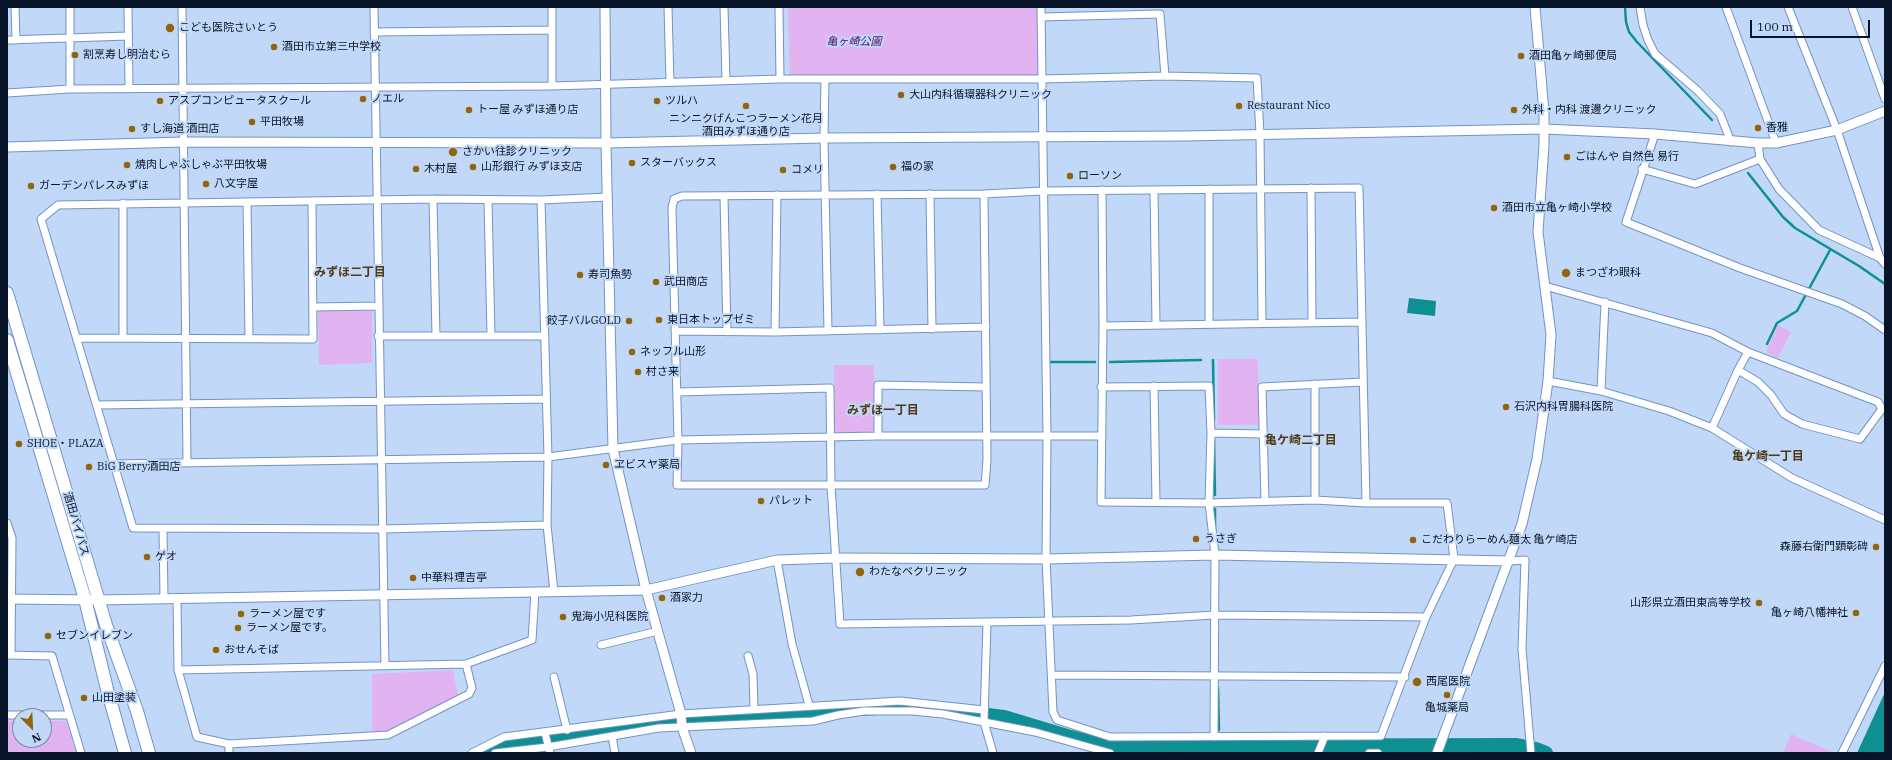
<!DOCTYPE html>
<html>
<head>
<meta charset="utf-8">
<style>
	body { margin:0 }
	#map { position:relative; width:1892px; height:760px; overflow:hidden; background:#c2d8f8; font-family:"IBM Plex Serif",serif }
	canvas { display:block }
	.frame { position:absolute; inset:0; border:8px solid #081427; pointer-events:none }
	.north { position:absolute; left:12px; top:708px; width:40px; height:40px; box-sizing:border-box; background:#c2d8f8; border:1px solid #788aa4; border-radius:50%; rotate:156deg; font-size:11px; font-weight:700; line-height:16px; text-align:center; color:#081427 }
	.north::after { content:''; display:block; margin:auto; width:14px; height:18px; background:#91650f; clip-path:polygon(50% 0,100% 100%,50% 72%,0 100%) }
	.scale { position:absolute; left:1750px; top:20px; width:120px; height:18px; box-sizing:border-box; border:2px solid #081427; border-top:0; padding-left:5px; font-size:12px; line-height:14px; white-space:nowrap; color:#081427; -webkit-text-stroke:3px #c2d8f8; paint-order:stroke }
</style>
</head>
<body>
<div id="map">
<canvas width="1892" height="760"></canvas>
<div class="frame"></div>
<div class="north">N</div>
<div class="scale">100 m</div>
</div>
<script>
const c = document.querySelector('canvas').getContext('2d');
c.lineJoin = 'round';
function paint(path, color) {
  c.fillStyle = color;
  c.fill(path, 'evenodd');
}
function poly(rows) {
  const path = new Path2D();
  for (const r of rows) {
    path.moveTo(r[0], r[1]);
    for (let i = 2; i < r.length; i += 2) path.lineTo(r[i], r[i + 1]);
  }
  return path;
}
function stroke(path, color, width, dash) {
  c.strokeStyle = color;
  c.lineWidth = width;
  c.lineCap = dash ? 'butt' : 'round';
  c.setLineDash(dash || []);
  c.stroke(path);
}
function drawText(font, color, halo, rows, align = 'center') {
  c.font = font + ' "IBM Plex Serif","Noto Sans JP",serif';
  c.lineWidth = 4;
  c.setLineDash([]);
  c.textBaseline = 'middle';
  c.strokeStyle = halo;
  c.fillStyle = color;
  for (const [text, x, y, turn = 0] of rows) {
    c.save();
    c.translate(x, y);
    c.rotate((+turn || 0) * Math.PI / 180);
    c.textAlign = isNaN(turn) ? turn : align;
    if (halo) c.strokeText(text, 0, 0);
    c.fillText(text, 0, 0);
    c.restore();
  }
}
const green = poly([
	[788,7,1038,7,1038,76,790,79],
	[318,311,372,311,372,363,319,365],
	[1778,325,1791,332,1778,358,1766,352],
	[1218,359,1258,359,1259,425,1218,425],
	[834,365,874,365,875,432,835,432],
	[453,670,458,696,388,731,372,731,372,674],
	[7,721,20,721,20,740,44,740,44,721,66,721,76,753,7,753],
	[1791,734,1830,751,1830,753,1783,753]
]);
const water = poly([
	[1409,298,1436,301,1435,316,1407,313],
	[1885,692,1885,753,1857,753]
]);
const stream = poly([
	[1625,7,1626,22,1629,32,1637,42,1712,120],
	[1748,173,1783,217,1795,228,1859,266,1885,284],
	[1767,344,1777,323,1797,311,1830,250],
	[1213,360,1214,420],
	[1051,362,1095,362],
	[1110,362,1201,360],
	[1214,440,1215,495],
	[1215,509,1215,531],
	[1218,688,1219,730],
	[1219,744,1219,746]
]);
const river = poly([
	[481,753,519,743,557,741,663,721,893,707,946,710,1004,717,1067,736,1109,746,1517,745,1536,749,1546,753]
]);
const minor = poly([
	[15,7,16,40],
	[70,7,70,89],
	[128,7,129,88],
	[182,7,187,461],
	[374,7,385,666],
	[668,7,670,82],
	[724,7,726,80],
	[779,7,780,79],
	[1041,7,1047,436,1046,559,1053,712,1057,720,1110,737,1381,736,1426,617,1454,559,1447,503,1366,503,1315,500,1209,503,1101,502,1103,326,1102,190],
	[1640,7,1643,25,1648,40,1655,54,1698,91,1720,114,1731,142],
	[1726,7,1776,143],
	[1788,7,1837,130,1880,258,1885,264],
	[1852,7,1885,99],
	[1041,17,1160,14,1165,76],
	[552,30,552,86],
	[374,32,552,30,552,7],
	[7,40,128,36],
	[825,79,824,138,828,331],
	[7,93,70,89,552,86,780,79,1042,79,1165,76,1257,78,1260,134,1262,323],
	[1655,134,1626,222,1740,268,1842,304,1865,316,1885,330],
	[1758,143,1760,159,1779,189,1819,230,1880,258],
	[1642,169,1695,184,1760,159],
	[1311,188,1312,322],
	[1154,190,1156,325],
	[877,194,880,330],
	[930,194,932,329],
	[984,194,987,460,985,485,677,485,678,440,672,208,674,199,682,196,984,194,1043,191,1359,188,1366,503],
	[724,197,727,332],
	[433,199,436,336],
	[488,200,491,336],
	[541,200,548,457,547,525,554,592],
	[123,203,123,338],
	[247,203,249,338],
	[1545,286,1712,333,1748,352,1878,402,1882,409,1860,439,1802,424,1784,414,1771,395,1758,382,1738,370],
	[313,307,378,306],
	[1209,324,1209,189],
	[1103,326,1362,322],
	[675,331,775,332,986,327],
	[775,332,777,195],
	[378,336,545,336],
	[77,338,313,339,312,201],
	[1548,381,1601,391,1669,411,1712,428,1792,478,1885,520],
	[1154,386,1156,502],
	[1101,387,1209,386,1211,433,1209,503,1215,555,1214,737],
	[1601,391,1605,302],
	[677,392,830,388,831,486,840,624,1131,620,1215,615,1426,617],
	[97,405,546,399],
	[1712,428,1738,370,1748,352],
	[1211,433,1264,434],
	[878,436,878,385,986,387],
	[114,464,548,457,678,440,878,436,1102,436],
	[1315,500,1315,384],
	[1265,501,1262,387,1363,382],
	[7,523,12,538,11,655],
	[547,525,382,529,133,528,41,219,58,205,433,199,541,200,608,197],
	[163,529,164,599],
	[777,560,792,644,809,705],
	[1509,561,1525,560,1522,649,1531,753],
	[177,598,178,670,197,737,229,744,388,735,469,694,472,688,466,664],
	[987,622,984,722,993,753],
	[601,645,658,631],
	[7,655,52,656,81,753],
	[748,656,753,674,754,709],
	[178,670,466,664,532,640,535,592],
	[1052,675,1405,677],
	[554,677,567,730],
	[7,715,69,715],
	[545,733,550,753],
	[612,736,615,753],
	[229,744,229,753],
	[472,753,504,737,681,714,900,701,984,710],
	[495,753,548,747,659,728,813,721,838,715,864,711,913,711,943,714,1035,732,1110,753],
	[1318,753,1325,736],
	[1369,753,1378,753],
	[1842,753,1885,666]
]);
const tertiary = poly([
	[605,7,606,143,613,449,646,590,681,714,682,727,691,753],
	[7,147,184,142,606,143,824,138,1185,136,1544,129,1655,134,1758,143,1776,143,1837,130,1885,111],
	[7,599,98,600,646,590,777,560,835,558,1046,559,1215,555,1509,561],
	[1437,753,1522,524,1537,459,1548,381,1551,335,1538,232,1544,145,1544,112,1535,7]
]);
const trunk = poly([
	[7,293,106,625,137,711,149,753],
	[7,340,85,599,107,689,125,753]
]);
const markers = [
	[170,28,5,"#91650f"],
	[274,47,4,"#91650f"],
	[75,55,4,"#91650f"],
	[1521,56,4,"#91650f"],
	[901,95,4,"#91650f"],
	[363,99,4,"#91650f"],
	[160,101,4,"#91650f"],
	[657,101,4,"#91650f"],
	[746,106,4,"#91650f"],
	[1239,106,4,"#91650f"],
	[469,110,4,"#91650f"],
	[1514,110,4,"#91650f"],
	[252,122,4,"#91650f"],
	[1758,128,4,"#91650f"],
	[132,129,4,"#91650f"],
	[453,152,5,"#91650f"],
	[1567,157,4,"#91650f"],
	[632,163,4,"#91650f"],
	[127,165,4,"#91650f"],
	[473,167,4,"#91650f"],
	[893,167,4,"#91650f"],
	[416,169,4,"#91650f"],
	[783,170,4,"#91650f"],
	[1070,176,4,"#91650f"],
	[206,184,4,"#91650f"],
	[31,186,4,"#91650f"],
	[1494,208,4,"#91650f"],
	[1566,273,5,"#91650f"],
	[580,275,4,"#91650f"],
	[656,282,4,"#91650f"],
	[659,320,4,"#91650f"],
	[629,321,4,"#91650f"],
	[632,352,4,"#91650f"],
	[638,372,4,"#91650f"],
	[1506,407,4,"#91650f"],
	[19,444,4,"#91650f"],
	[606,465,4,"#91650f"],
	[89,467,4,"#91650f"],
	[761,501,4,"#91650f"],
	[1196,539,4,"#91650f"],
	[1413,540,4,"#91650f"],
	[1876,547,4,"#91650f"],
	[147,557,4,"#91650f"],
	[860,572,5,"#91650f"],
	[413,578,4,"#91650f"],
	[662,598,4,"#91650f"],
	[1759,603,4,"#91650f"],
	[1856,613,4,"#91650f"],
	[241,614,4,"#91650f"],
	[563,617,4,"#91650f"],
	[238,628,4,"#91650f"],
	[48,636,4,"#91650f"],
	[216,650,4,"#91650f"],
	[1417,682,5,"#91650f"],
	[1447,695,4,"#91650f"],
	[84,698,4,"#91650f"]
];
const poiNames = [
	["こども医院さいとう",179,28],
	["酒田市立第三中学校",282,47],
	["割烹寿し明治むら",83,55],
	["酒田亀ヶ崎郵便局",1529,56],
	["大山内科循環器科クリニック",909,95],
	["ノエル",371,99],
	["アスプコンピュータスクール",168,101],
	["ツルハ",665,101],
	["Restaurant Nico",1247,106],
	["トー屋 みずほ通り店",477,110],
	["外科・内科 渡邊クリニック",1522,110],
	["ニンニクげんこつラーメン花月",746,119,"center"],
	["酒田みずほ通り店",746,132,"center"],
	["平田牧場",260,122],
	["香雅",1766,128],
	["すし海道 酒田店",140,129],
	["さかい往診クリニック",462,152],
	["ごはんや 自然色 易行",1575,157],
	["スターバックス",640,163],
	["焼肉しゃぶしゃぶ平田牧場",135,165],
	["山形銀行 みずほ支店",481,167],
	["福の家",901,167],
	["木村屋",424,169],
	["コメリ",791,170],
	["ローソン",1078,176],
	["八文字屋",214,184],
	["ガーデンパレスみずほ",39,186],
	["酒田市立亀ヶ崎小学校",1502,208],
	["まつざわ眼科",1575,273],
	["寿司魚勢",588,275],
	["武田商店",664,282],
	["東日本トップゼミ",667,320],
	["餃子バルGOLD",621,321,"right"],
	["ネッフル山形",640,352],
	["村さ来",646,372],
	["石沢内科胃腸科医院",1514,407],
	["SHOE・PLAZA",27,444],
	["ヱビスヤ薬局",614,465],
	["BiG Berry酒田店",97,467],
	["パレット",769,501],
	["うさぎ",1204,539],
	["こだわりらーめん麺太 亀ケ崎店",1421,540],
	["森藤右衛門顕彰碑",1868,547,"right"],
	["ゲオ",155,557],
	["わたなべクリニック",869,572],
	["中華料理吉亭",421,578],
	["酒家力",670,598],
	["山形県立酒田東高等学校",1751,603,"right"],
	["亀ヶ崎八幡神社",1848,613,"right"],
	["ラーメン屋です",249,614],
	["鬼海小児科医院",571,617],
	["ラーメン屋です。",246,628],
	["セブンイレブン",56,636],
	["おせんそば",224,650],
	["西尾医院",1426,682],
	["山田塗装",92,698],
	["亀城薬局",1447,708,"center"]
];
const parkNames = [
	["亀ヶ崎公園",854,42]
];
const streetNames = [
	["酒田バイパス",76,524,74]
];
const neighbourhoodNames = [
	["みずほ二丁目",350,273],
	["みずほ一丁目",883,411],
	["亀ケ崎二丁目",1301,441],
	["亀ケ崎一丁目",1768,457]
];
paint(green, '#e1b3f1');
paint(water, '#0e8f91');
stroke(stream, '#0e8f91', 2.5);
stroke(river, '#0e8f91', 14);
stroke(minor, '#7194c5', 9);
stroke(tertiary, '#7194c5', 11);
stroke(trunk, '#7194c5', 14);
stroke(minor, '#fff', 7);
stroke(tertiary, '#fff', 9);
stroke(trunk, '#fff', 12);
for (const [x, y, r, color] of markers) {
  const dot = new Path2D();
  dot.arc(x, y, r, 0, 2 * Math.PI);
  c.fillStyle = color;
  c.fill(dot);
  stroke(dot, '#c2d8f8', 1.5);
}
drawText('11px', '#081427', '#c2d8f8', poiNames, 'left');
drawText('italic 11px', '#560d6b', '#c2d8f8', parkNames);
drawText('11px', '#081427', '#c2d8f8', streetNames);
drawText('bold 12px', '#513b17', '#c2d8f8', neighbourhoodNames);
</script>
</body>
</html>
